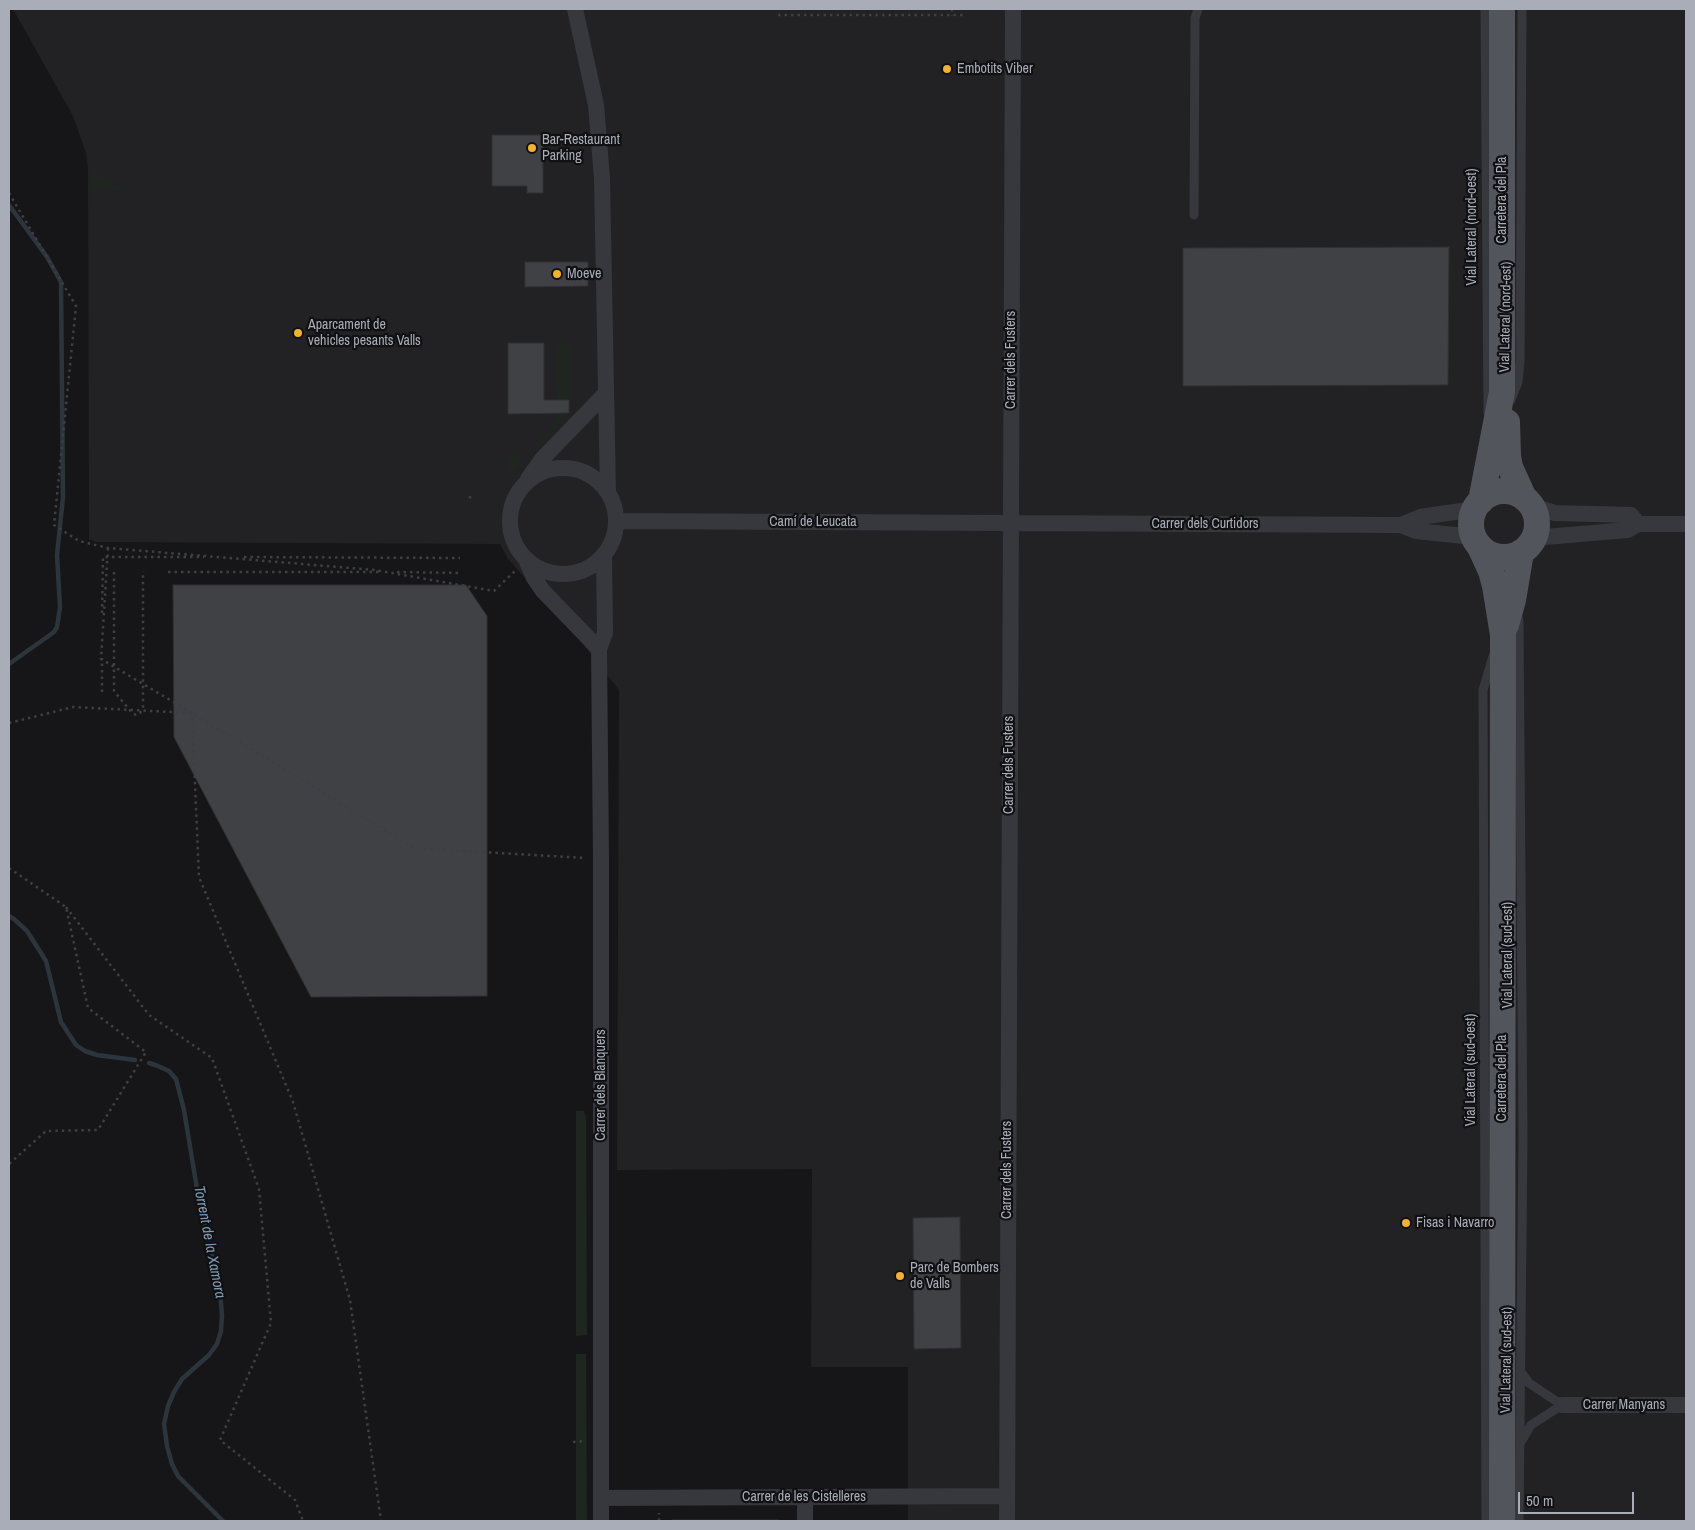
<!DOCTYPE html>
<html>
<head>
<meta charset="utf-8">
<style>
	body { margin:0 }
	#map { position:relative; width:1695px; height:1530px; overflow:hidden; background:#161618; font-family:"Archivo Narrow",sans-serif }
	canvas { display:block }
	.frame { position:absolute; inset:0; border:10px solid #a8adb8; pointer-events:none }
	.scale { position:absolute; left:1518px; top:1492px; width:116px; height:22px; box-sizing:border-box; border:2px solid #a8adb8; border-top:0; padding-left:6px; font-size:15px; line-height:18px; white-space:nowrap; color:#a8adb8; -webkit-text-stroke:4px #111113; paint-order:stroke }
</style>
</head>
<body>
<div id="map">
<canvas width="1695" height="1530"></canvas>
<div class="frame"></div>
<div class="scale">50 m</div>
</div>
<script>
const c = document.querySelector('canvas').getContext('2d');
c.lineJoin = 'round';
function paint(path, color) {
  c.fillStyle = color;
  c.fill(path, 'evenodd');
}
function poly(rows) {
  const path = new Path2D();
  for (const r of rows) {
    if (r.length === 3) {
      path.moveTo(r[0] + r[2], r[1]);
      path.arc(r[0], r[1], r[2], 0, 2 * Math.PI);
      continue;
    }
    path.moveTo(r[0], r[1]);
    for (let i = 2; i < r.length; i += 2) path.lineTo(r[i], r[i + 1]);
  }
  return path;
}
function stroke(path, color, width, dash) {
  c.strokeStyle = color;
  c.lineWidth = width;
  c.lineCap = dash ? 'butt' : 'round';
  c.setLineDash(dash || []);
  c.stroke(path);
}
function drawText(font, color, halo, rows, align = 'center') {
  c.font = font + ' "Archivo Narrow",sans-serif';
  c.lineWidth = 4.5;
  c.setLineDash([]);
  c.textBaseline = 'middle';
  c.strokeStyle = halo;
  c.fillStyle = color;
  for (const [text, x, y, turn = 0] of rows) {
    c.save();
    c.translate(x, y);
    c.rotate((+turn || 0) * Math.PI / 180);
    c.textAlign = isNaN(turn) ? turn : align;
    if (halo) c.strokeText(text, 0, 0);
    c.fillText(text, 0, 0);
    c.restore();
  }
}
const built = poly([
	[13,9,1686,9,1686,1521,908,1521,908,1367,811,1367,812,1169,617,1170,619,690,570,628,508,559,500,544,97,542,89,539,88,169,86,153,73,116]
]);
const green = poly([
	[95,173,124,189,92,189,92,174],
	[557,344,569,344,569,400,558,400],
	[557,413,569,414,536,447,536,442,558,421],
	[520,454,520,463,508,475,508,455],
	[576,1111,584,1111,586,1117,587,1335,576,1336],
	[576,1354,586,1354,587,1521,576,1521],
	[672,1519,778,1519,781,1521,672,1521]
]);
const stream = poly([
	[9,205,47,257,61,282,63,497,57,555,60,607,57,627,54,632,40,642,9,664],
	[9,916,14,919,27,931,46,961,61,1022,76,1045,85,1051,97,1055,135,1060],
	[149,1063,158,1066,169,1071,176,1079,184,1110,199,1201,220,1291,222,1315,221,1331,217,1344,209,1355,182,1379,174,1392,168,1406,164,1424,167,1446,172,1464,178,1476,223,1521]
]);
const building = poly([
	[492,135,543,135,543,193,527,193,527,186,492,186,492,135],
	[1449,247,1448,385,1183,386,1183,248,1449,247],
	[525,262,588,262,588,286,525,287,525,262],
	[508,343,544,343,544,400,569,400,569,413,508,414,508,343],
	[173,585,466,585,487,616,487,996,311,997,174,737,173,585],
	[960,1217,961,1348,914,1349,913,1218,960,1217]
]);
const path = poly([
	[952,9,952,16],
	[778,15,964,15],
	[9,193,76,306,54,525,79,541,108,548,375,570,494,591,515,571],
	[470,496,470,501],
	[108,548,101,659,192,713,199,877,293,1102,350,1300,381,1521],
	[244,557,460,558],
	[114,572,114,691,132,713,136,715,140,713,143,708,143,571],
	[168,572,381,572],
	[397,572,460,573],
	[102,613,103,557,204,557],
	[102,692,102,658],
	[9,723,73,707,192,713,414,848,585,858],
	[9,868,66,907,88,1008,146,1052,98,1130,46,1131,9,1164],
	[66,907,149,1015,212,1058,259,1189,271,1323,220,1440,295,1500,303,1521],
	[573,1442,586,1441],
	[659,1521,659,1513]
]);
const service = poly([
	[1485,9,1488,413],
	[1194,215,1195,18,1198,9],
	[1511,400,1518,382,1520,361,1522,9],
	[1518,617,1519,622,1523,1140,1519,1521],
	[1521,1372,1529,1383,1562,1405,1531,1425,1521,1442],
	[1486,1521,1483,690,1493,656]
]);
const minor = poly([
	[575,9,596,105,602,178,608,493],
	[563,521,53],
	[528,479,543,458,606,393],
	[1532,506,1555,513,1631,515,1638,524],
	[616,521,1401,525,1416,531,1474,537],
	[1401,525,1420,517,1475,509],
	[1533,538,1628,530,1638,524,1686,524],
	[527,562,534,578,543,591,599,649],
	[1562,1405,1686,1405],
	[601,1498,1006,1496],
	[601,1521,601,859,599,649,605,633,604,554],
	[805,1521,805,1497],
	[1007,1521,1013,9]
]);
const primary = poly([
	[1507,422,1508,456,1510,467,1524,498],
	[1504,524,33],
	[1481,501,1502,392,1502,9],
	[1480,547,1491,571,1495,586,1503,635,1502,1521],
	[1506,625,1513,600,1521,552]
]);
const markers = [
	[947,69,5,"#f2b134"],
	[532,148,5,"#f2b134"],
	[557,274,5,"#f2b134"],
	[298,333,5,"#f2b134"],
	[1406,1223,5,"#f2b134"],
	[900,1276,5,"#f2b134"]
];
const poiNames = [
	["Embotits Viber",957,69],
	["Bar-Restaurant",542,140],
	["Parking",542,156],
	["Moeve",567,274],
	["Aparcament de",308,325],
	["vehicles pesants Valls",308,341],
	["Fisas i Navarro",1416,1223],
	["Parc de Bombers",910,1268],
	["de Valls",910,1284]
];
const streetNames = [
	["Carretera del Pla",1502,200,-90],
	["Vial Lateral (nord-oest)",1472,227,-90],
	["Vial Lateral (nord-est)",1506,317,-89],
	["Carrer dels Fusters",1011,360,-90],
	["Camí de Leucata",813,522],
	["Carrer dels Curtidors",1205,524],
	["Carrer dels Fusters",1009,765,-90],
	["Vial Lateral (sud-est)",1508,955,-90],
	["Vial Lateral (sud-oest)",1471,1070,-90],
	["Carretera del Pla",1502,1078,-90],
	["Carrer dels Blanquers",601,1085,-90],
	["Carrer dels Fusters",1007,1170,-90],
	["Vial Lateral (sud-est)",1507,1360,-89],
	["Carrer Manyans",1624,1405],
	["Carrer de les Cistelleres",804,1497]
];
const waterNames = [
	["Torrent de la Xamora",209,1242,79]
];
paint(built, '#222225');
paint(green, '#1e261f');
stroke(stream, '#2c353c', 4.5);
paint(building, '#404145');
stroke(building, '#303034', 1);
stroke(path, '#3d3f44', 2.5, [2.5, 4]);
stroke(service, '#37383d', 9);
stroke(minor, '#37383d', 16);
stroke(primary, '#53555c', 26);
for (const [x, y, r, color] of markers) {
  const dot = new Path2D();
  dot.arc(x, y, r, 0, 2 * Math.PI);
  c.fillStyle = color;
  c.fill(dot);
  stroke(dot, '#111113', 2);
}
drawText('14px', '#a8adb8', '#111113', poiNames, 'left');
drawText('14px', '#a8adb8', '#111113', streetNames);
drawText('italic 15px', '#7f9bb3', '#111113', waterNames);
</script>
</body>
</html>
